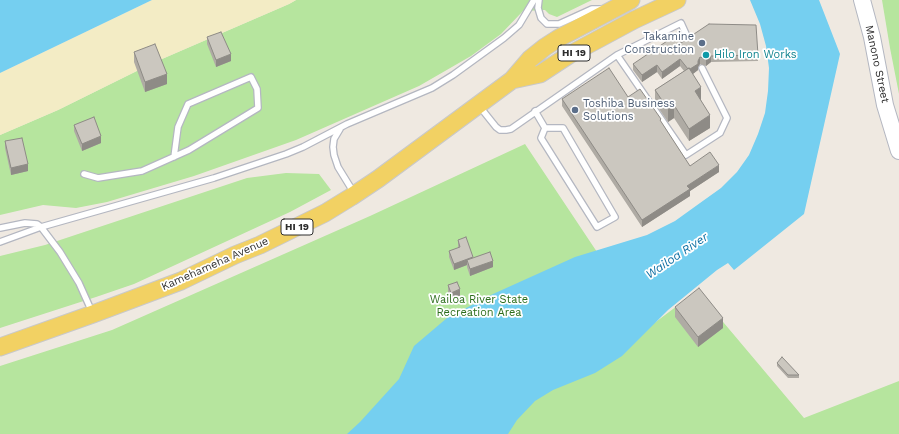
<!DOCTYPE html>
<html>
<head>
<meta charset="utf-8">
<style>
	body { margin:0 }
	canvas { display:block; background:#efe9e1 }
</style>
</head>
<body>
<canvas width="899" height="434"></canvas>
<script>
const c = document.querySelector('canvas').getContext('2d');
c.lineJoin = 'round';
function paint(path, color) {
  c.fillStyle = color;
  c.fill(path, 'evenodd');
}
function poly(rows) {
  const path = new Path2D();
  for (const r of rows) {
    path.moveTo(r[0], r[1]);
    for (let i = 2; i < r.length; i += 2) path.lineTo(r[i], r[i + 1]);
  }
  return path;
}
function stroke(path, color, width, dash) {
  c.strokeStyle = color;
  c.lineWidth = width;
  c.lineCap = dash ? 'butt' : 'round';
  c.setLineDash(dash || []);
  c.stroke(path);
}
function drawText(font, color, halo, rows, align = 'center') {
  c.font = font + ' "Work Sans",sans-serif';
  c.lineWidth = 3.5;
  c.setLineDash([]);
  c.textBaseline = 'middle';
  c.strokeStyle = halo;
  c.fillStyle = color;
  for (const [text, x, y, turn = 0] of rows) {
    c.save();
    c.translate(x, y);
    c.rotate((+turn || 0) * Math.PI / 180);
    c.textAlign = isNaN(turn) ? turn : align;
    if (halo) c.strokeText(text, 0, 0);
    c.fillText(text, 0, 0);
    c.restore();
  }
}
const green = poly([
	[296,0,592,0,557,17,549,14,545,10,523,11,501,34,471,56,419,86,296,140,194,176,107,202,76,208,43,205,0,215,0,135,58,110,155,62,289,4],
	[882,0,899,0,899,94,890,48],
	[525,144,595,249,649,327,697,291,804,418,899,381,899,434,0,434,0,366,112,330,370,216],
	[286,173,319,174,331,190,290,212,134,284,96,297,0,328,0,256,45,245,247,178]
]);
const sand = poly([
	[152,0,296,0,289,4,155,62,58,110,0,135,0,73]
]);
const water = poly([
	[0,0,152,0,0,73],
	[750,0,819,0,840,54,804,214,734,270,728,263,717,270,668,310,622,356,595,373,553,390,535,401,517,420,508,434,347,434,360,422,399,379,414,346,447,318,493,294,575,257,647,235,675,221,700,203,721,188,737,172,749,155,758,134,765,113,768,91,769,68,766,46,760,24]
]);
const lane = poly([
	[539,0,538,8,541,18,547,24,559,24,592,9,601,9],
	[617,55,686,155,720,133,727,118,702,68],
	[480,107,496,127,500,130,506,130,511,129,617,55,681,23,690,43],
	[535,111,545,128,541,138,597,227,615,217,563,128,545,128],
	[340,129,334,139,333,147,334,155,338,167,354,193],
	[84,174,98,178,142,171,189,150,258,108,257,89,251,77,188,104,178,127,174,157],
	[0,228,25,223,37,224,41,227,60,252,79,283,92,312],
	[0,242,41,227,214,178,286,154,303,147,347,124,432,88,453,75,504,38,519,25,534,0]
]);
const secondary = poly([
	[862,0,872,37,885,105,899,151]
]);
const primary = poly([
	[512,80,540,74,569,55,634,20,677,0],
	[0,347,93,314,181,281,235,255,260,245,325,213,351,197,378,179,512,80,530,59,545,47,559,38,631,0]
]);
const wall = poly([
	[694,34,758,55,758,61,711,62,706,66,700,64,698,67,698,70,693,74,701,100,710,128,689,141,674,118,668,122,655,103,655,90,684,71,680,66,662,79,657,72,642,82,633,70,633,64,681,43,692,40,694,38],
	[207,37,231,61,216,67,207,44],
	[134,52,167,84,145,92,134,62],
	[628,97,661,122,690,166,719,172,690,191,690,196,642,227,562,106,562,99],
	[74,125,101,143,82,151,74,131],
	[5,141,28,171,11,175,5,148],
	[458,240,473,258,493,267,470,276,467,267,467,265,454,270,449,257,449,251,458,248],
	[448,285,460,296,451,299,448,292],
	[675,307,723,328,698,347,675,317],
	[777,363,799,375,799,378,788,378,777,366]
]);
const shadedWall = poly([
	[231,54,231,61,216,67,216,60],
	[711,56,711,62,706,66,706,59],
	[700,57,700,64,698,67,698,70,689,77,689,70],
	[680,59,680,66,662,79,662,72],
	[657,65,657,72,642,82,642,75],
	[167,74,167,84,145,92,145,82],
	[701,87,701,100,695,104,695,91],
	[674,105,674,118,668,122,668,109],
	[710,115,710,128,689,141,689,129],
	[101,136,101,143,82,151,82,144],
	[28,164,28,171,11,175,11,168],
	[719,165,719,172,690,191,690,196,642,227,642,220,687,186],
	[473,257,467,260,467,265,454,270,454,264],
	[493,261,493,267,470,276,470,269],
	[460,289,460,296,451,299,451,293],
	[723,318,723,328,698,347,698,337]
]);
const building = poly([
	[709,24,756,25,758,55,711,56,706,59,700,57,698,61,698,64,690,69,689,68,688,69,680,59,662,72,657,65,642,75,633,64,676,35,681,43,687,39,689,40,692,40,694,37,694,34,709,24],
	[221,32,231,54,216,60,207,37,221,32],
	[155,44,167,74,145,82,134,52,155,44],
	[609,68,628,97,640,89,661,119,660,120,690,166,710,152,719,165,687,186,690,189,642,220,562,99,609,68],
	[689,68,701,87,695,91,710,115,689,129,674,105,668,109,655,90,689,68],
	[94,117,101,136,82,144,74,125,94,117],
	[22,138,28,164,11,168,5,141,22,138],
	[466,237,473,257,454,264,449,251,460,247,458,240,466,237],
	[490,252,493,261,470,269,467,260,490,252],
	[457,282,460,289,451,293,448,285,457,282],
	[699,288,723,318,698,337,675,307,699,288],
	[782,357,799,375,788,375,777,363,782,357]
]);
const markers = [
	[702,43,4,"#5c6f8a"],
	[706,55,4,"#0f9aa8"],
	[575,110,4,"#5c6f8a"]
];
const shields = [
	[574,53,32],
	[297,227,32]
];
const shieldNames = [
	["HI 19",574,53],
	["HI 19",297,227]
];
const serviceNames = [
	["Takamine",694,37],
	["Construction",694,50],
	["Toshiba Business",583,104,"left"],
	["Solutions",583,117,"left"]
];
const cultureNames = [
	["Hilo Iron Works",714,55]
];
const streetNames = [
	["Manono Street",877,64,78],
	["Kamehameha Avenue",215,264,-24]
];
const parkNames = [
	["Wailoa River State",479,300],
	["Recreation Area",479,313]
];
const waterNames = [
	["Wailoa River",677,256,-34]
];
paint(green, '#b6e59e');
paint(sand, '#f3ecc5');
paint(water, '#75cff0');
stroke(lane, '#b4b7c1', 8);
stroke(secondary, '#b4b7c1', 18);
stroke(primary, '#c9c9c9', 19);
stroke(lane, '#fff', 5.5);
stroke(secondary, '#fff', 16);
stroke(primary, '#f2d163', 17);
paint(wall, '#afaba4');
paint(shadedWall, '#8e8b86');
paint(building, '#cbc7bf');
stroke(building, '#8e8b86', 1);
for (const [x, y, r, color] of markers) {
  const dot = new Path2D();
  dot.arc(x, y, r, 0, 2 * Math.PI);
  c.fillStyle = color;
  c.fill(dot);
  stroke(dot, '#fff', 1.5);
}
for (const [x, y, w] of shields) {
  const box = new Path2D();
  box.roundRect(x - w / 2, y - 8, w, 16, 3);
  c.fillStyle = '#fff';
  c.fill(box);
  stroke(box, '#2e2e2e', 1);
}
drawText('bold 10px', '#2e2e2e', null, shieldNames);
drawText('11px', '#4e5e75', '#fff', serviceNames, 'right');
drawText('11px', '#0d838f', '#fff', cultureNames, 'left');
drawText('11px', '#2e2e2e', '#fff', streetNames);
drawText('11px', '#2c6e1b', '#fff', parkNames);
drawText('italic 12px', '#0d6fa3', '#fff', waterNames);
</script>
</body>
</html>
